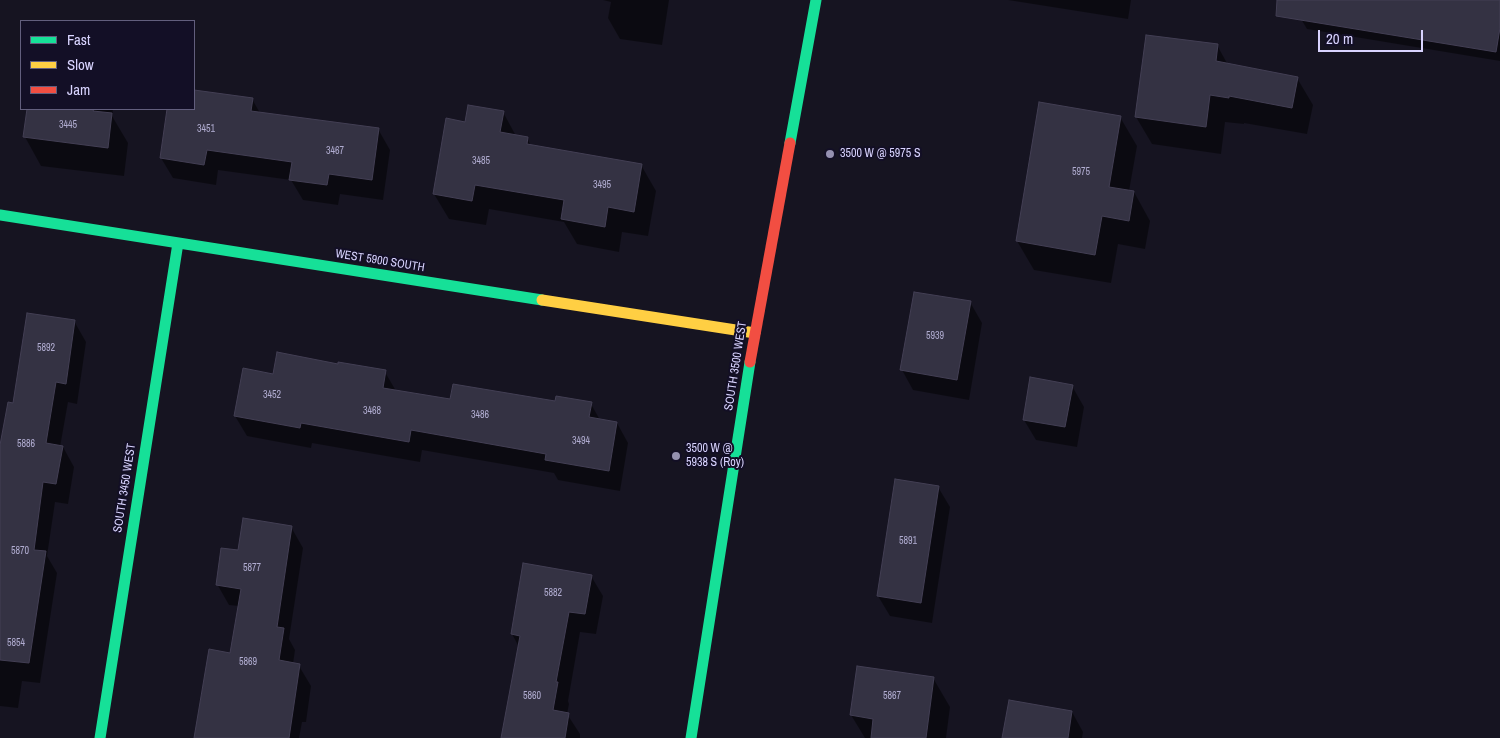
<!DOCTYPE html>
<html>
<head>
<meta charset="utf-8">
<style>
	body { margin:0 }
	#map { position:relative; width:1500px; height:738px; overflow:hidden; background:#161421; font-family:"Archivo Narrow",sans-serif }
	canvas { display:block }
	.legend { position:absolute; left:20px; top:20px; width:175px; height:90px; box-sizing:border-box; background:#130f26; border:1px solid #625e7d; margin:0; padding:6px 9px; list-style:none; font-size:15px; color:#d9d4ff }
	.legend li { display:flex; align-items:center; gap:10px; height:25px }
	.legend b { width:25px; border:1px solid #625e7d }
	.scale { position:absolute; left:1318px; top:30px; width:105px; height:22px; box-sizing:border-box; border:2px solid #d9d4ff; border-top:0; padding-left:6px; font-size:15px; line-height:18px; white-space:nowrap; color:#d9d4ff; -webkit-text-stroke:4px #130f26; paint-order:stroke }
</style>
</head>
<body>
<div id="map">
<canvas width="1500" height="738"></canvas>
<ul class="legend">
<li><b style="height:6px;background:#16e098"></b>Fast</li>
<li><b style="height:6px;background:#ffcf43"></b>Slow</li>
<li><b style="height:6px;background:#f24e42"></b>Jam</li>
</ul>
<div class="scale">20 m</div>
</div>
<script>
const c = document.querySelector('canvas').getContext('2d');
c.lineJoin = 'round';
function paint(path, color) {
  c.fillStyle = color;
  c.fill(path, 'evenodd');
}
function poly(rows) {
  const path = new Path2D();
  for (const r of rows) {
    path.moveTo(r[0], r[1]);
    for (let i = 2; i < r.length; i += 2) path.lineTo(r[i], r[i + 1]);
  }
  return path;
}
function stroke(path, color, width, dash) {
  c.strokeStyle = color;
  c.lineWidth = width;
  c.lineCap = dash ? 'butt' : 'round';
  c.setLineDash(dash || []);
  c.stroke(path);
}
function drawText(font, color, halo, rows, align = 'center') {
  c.font = font + ' "Archivo Narrow",sans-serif';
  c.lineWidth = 4;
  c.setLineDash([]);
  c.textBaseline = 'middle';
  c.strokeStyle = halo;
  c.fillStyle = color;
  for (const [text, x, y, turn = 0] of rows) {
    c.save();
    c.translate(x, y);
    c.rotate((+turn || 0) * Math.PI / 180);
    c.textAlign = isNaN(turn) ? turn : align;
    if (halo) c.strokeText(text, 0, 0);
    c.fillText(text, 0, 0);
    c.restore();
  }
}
const shadow = poly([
	[603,0,669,0,662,45,620,39,608,18,611,2],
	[1008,0,1131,0,1128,19],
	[1304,0,1500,0,1500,61,1307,29,1301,19],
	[1147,36,1217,45,1228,65,1297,78,1313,105,1307,134,1244,123,1244,124,1225,122,1221,154,1152,144,1136,117],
	[194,91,252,99,260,113,378,129,390,150,383,200,340,194,338,205,303,200,291,180,218,170,216,185,173,178,161,158,169,109,194,109],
	[1040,103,1120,117,1137,146,1129,191,1134,192,1150,221,1145,249,1118,244,1111,283,1034,270,1017,241],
	[28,109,113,109,112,116,128,143,124,176,41,166,25,137],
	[503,112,516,136,527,138,531,146,641,165,656,191,648,236,622,232,619,252,577,244,564,222,489,209,486,225,449,219,434,194,466,123],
	[970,302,982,323,969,400,913,390,902,370],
	[74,321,86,342,77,404,68,402,60,447,63,447,74,467,68,504,55,502,47,556,57,573,40,683,22,681,18,708,0,706,0,452,14,405],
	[339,365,385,372,396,391,451,401,591,404,600,420,617,423,628,443,620,491,558,480,554,473,422,450,420,462,312,443,311,448,247,436,235,416,274,376],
	[1072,386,1084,407,1077,447,1036,440,1024,420],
	[938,487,950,507,932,623,890,616,878,596],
	[291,527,303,548,289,639,295,650,293,664,299,666,311,686,306,722,302,722,299,738,195,738,231,654,239,606,229,605,217,584,239,552],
	[591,576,603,596,596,634,580,632,568,701,569,704,567,714,580,734,580,738,503,738,519,647,512,634],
	[933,678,950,707,946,738,865,738,851,715],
	[1072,712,1083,732,1082,738,1003,738]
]);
const building = poly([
	[1277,0,1500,0,1500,28,1496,52,1276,16,1277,0],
	[1146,35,1218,44,1216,61,1298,77,1292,108,1229,96,1229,98,1210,95,1206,127,1135,117,1146,35],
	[194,90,253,98,251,111,379,128,372,180,329,174,327,185,289,180,292,162,207,150,204,165,160,158,167,109,194,109,194,90],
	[1039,102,1121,116,1109,187,1134,191,1129,221,1102,216,1095,255,1016,241,1039,102],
	[468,105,504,111,500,132,528,137,527,144,642,164,634,212,608,207,605,227,561,219,564,200,475,185,472,201,433,194,446,118,465,122,468,105],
	[27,109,94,109,93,111,112,113,108,148,23,137,27,109],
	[914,292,971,301,957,380,900,370,914,292],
	[27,313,75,320,66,384,56,382,46,443,63,446,56,484,43,482,34,550,46,551,29,663,0,660,0,445,8,402,13,403,27,313],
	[277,352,338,364,338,362,386,370,383,388,450,399,453,384,555,401,556,396,592,402,589,417,617,422,609,471,545,460,546,454,411,430,409,442,301,423,300,428,234,416,243,368,273,374,277,352],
	[1030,377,1073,385,1065,427,1023,420,1030,377],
	[895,479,939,486,921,603,877,596,895,479],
	[243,518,292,526,277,627,284,628,279,660,300,664,289,738,194,738,209,649,230,653,241,589,216,585,221,548,238,550,243,518],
	[523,563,592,575,585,614,569,612,556,682,558,682,553,710,569,713,565,738,501,738,520,636,511,634,523,563],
	[857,666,934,677,926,738,871,738,873,719,850,715,857,666],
	[1009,700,1072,711,1068,738,1002,738,1009,700]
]);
const fast = poly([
	[790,143,816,0],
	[0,215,542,300],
	[100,738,178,243],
	[691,738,750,362]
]);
const slow = poly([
	[542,300,755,333]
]);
const jam = poly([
	[750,362,790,143]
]);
const markers = [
	[830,154,5,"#9591b1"],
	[676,456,5,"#9591b1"]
];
const numberNames = [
	["3445",68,125],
	["3451",206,129],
	["3467",335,151],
	["3485",481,161],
	["5975",1081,172],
	["3495",602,185],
	["5939",935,336],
	["5892",46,348],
	["3452",272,395],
	["3468",372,411],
	["3486",480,415],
	["3494",581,441],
	["5886",26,444],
	["5891",908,541],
	["5870",20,551],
	["5877",252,568],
	["5882",553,593],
	["5854",16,643],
	["5869",248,662],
	["5860",532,696],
	["5867",892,696]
];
const poiNames = [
	["3500 W @ 5975 S",840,154],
	["3500 W @",686,449],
	["5938 S (Roy)",686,463]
];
const streetNames = [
	["WEST 5900 SOUTH",380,261,9],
	["SOUTH 3500 WEST",736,366,-81],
	["SOUTH 3450 WEST",125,488,-81]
];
paint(shadow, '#0007');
paint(building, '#343243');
stroke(building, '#433f54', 1);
stroke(fast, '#16e098', 11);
stroke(slow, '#ffcf43', 11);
stroke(jam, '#f24e42', 11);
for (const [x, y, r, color] of markers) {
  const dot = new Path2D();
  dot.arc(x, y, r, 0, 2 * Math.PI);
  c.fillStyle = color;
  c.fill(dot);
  stroke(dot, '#130f26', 2);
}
drawText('10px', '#b0acd0', null, numberNames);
drawText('12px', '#d9d4ff', '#130f26', poiNames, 'left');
drawText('12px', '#d9d4ff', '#130f26', streetNames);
</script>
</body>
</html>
